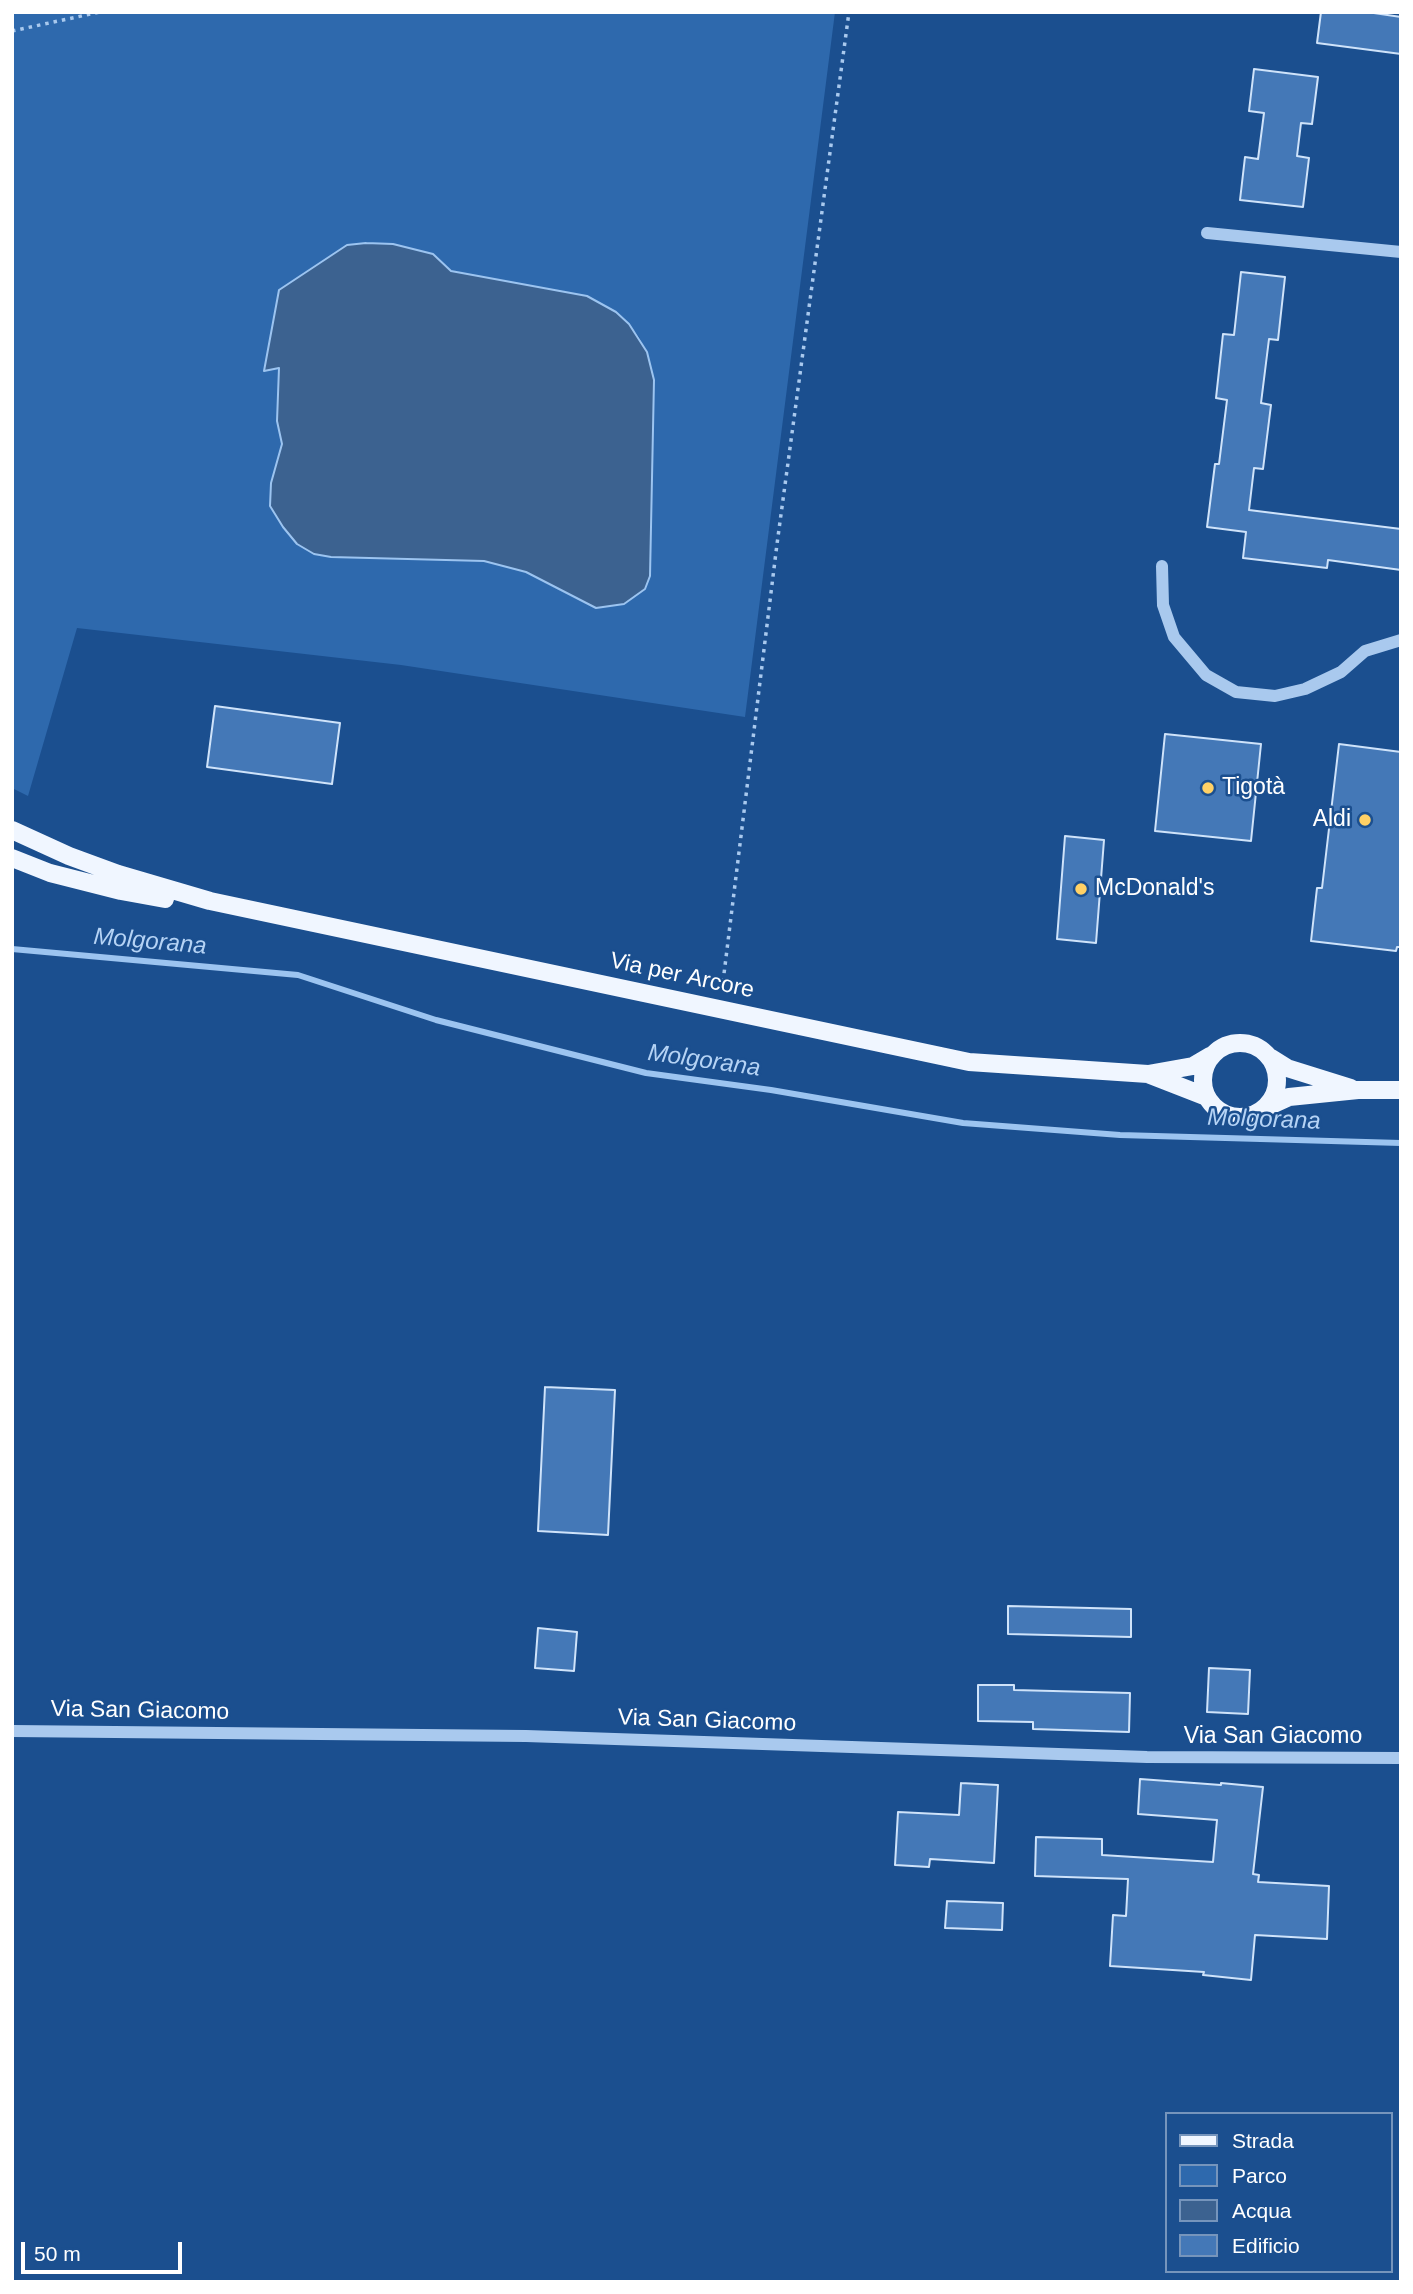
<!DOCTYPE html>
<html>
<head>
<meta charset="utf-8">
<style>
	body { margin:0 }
	#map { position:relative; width:1413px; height:2294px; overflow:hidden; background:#1b4f8f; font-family:Arial,sans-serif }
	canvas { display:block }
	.frame { position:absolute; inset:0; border:14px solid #fff; pointer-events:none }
	.legend { position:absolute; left:1165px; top:2112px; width:228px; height:161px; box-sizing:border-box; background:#1b4f8f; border:2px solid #7695bc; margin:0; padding:9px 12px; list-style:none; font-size:21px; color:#fff }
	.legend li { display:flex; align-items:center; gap:14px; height:35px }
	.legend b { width:35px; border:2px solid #7695bc }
	.scale { position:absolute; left:21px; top:2242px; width:161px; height:32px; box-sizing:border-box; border:4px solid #fff; border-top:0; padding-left:9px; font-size:21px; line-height:24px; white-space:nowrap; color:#fff; -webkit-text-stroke:5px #1b4f8f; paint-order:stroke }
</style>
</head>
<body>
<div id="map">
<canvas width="1413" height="2294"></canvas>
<div class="frame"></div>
<ul class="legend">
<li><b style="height:9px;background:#f0f6ff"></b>Strada</li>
<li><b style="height:19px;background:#2e69ad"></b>Parco</li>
<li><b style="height:19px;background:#3c6290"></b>Acqua</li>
<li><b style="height:19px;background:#4478b7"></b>Edificio</li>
</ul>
<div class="scale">50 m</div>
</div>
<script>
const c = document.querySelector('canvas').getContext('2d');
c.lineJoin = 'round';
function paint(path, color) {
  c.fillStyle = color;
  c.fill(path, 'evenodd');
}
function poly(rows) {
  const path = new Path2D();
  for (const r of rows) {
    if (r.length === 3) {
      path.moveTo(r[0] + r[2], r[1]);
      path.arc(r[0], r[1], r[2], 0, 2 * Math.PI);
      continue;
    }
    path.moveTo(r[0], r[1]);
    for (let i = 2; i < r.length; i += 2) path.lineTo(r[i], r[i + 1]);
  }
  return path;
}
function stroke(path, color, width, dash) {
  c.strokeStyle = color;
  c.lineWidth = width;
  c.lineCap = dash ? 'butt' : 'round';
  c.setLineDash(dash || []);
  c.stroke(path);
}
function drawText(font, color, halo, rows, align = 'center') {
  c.font = font + ' Arial,sans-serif';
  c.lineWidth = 5;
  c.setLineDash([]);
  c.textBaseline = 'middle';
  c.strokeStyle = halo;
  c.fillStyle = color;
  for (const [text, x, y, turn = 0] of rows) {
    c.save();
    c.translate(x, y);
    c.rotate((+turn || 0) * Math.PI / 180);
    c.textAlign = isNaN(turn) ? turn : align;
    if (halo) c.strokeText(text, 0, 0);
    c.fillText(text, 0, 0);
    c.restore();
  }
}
const green = poly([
	[12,12,835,12,745,717,401,665,77,628,28,796,12,788],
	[366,243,393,244,433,254,451,271,587,296,616,312,629,324,639,337,647,352,577,599,526,572,484,561,331,557,314,554,297,544,283,527,271,483,282,444,277,421,279,368]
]);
const water = poly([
	[366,243,393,244,433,254,451,271,587,296,616,312,629,324,647,352,654,380,650,576,645,589,624,604,596,608,526,572,484,561,331,557,314,554,297,544,283,527,270,506,271,483,282,444,277,421,279,368,264,371,279,290,347,245,366,243]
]);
const stream = poly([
	[12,949,298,975,436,1020,646,1073,771,1090,963,1123,1120,1135,1401,1143]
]);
const building = poly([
	[1321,12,1367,12,1401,17,1401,54,1317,43,1321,12],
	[1254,69,1318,77,1312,124,1301,123,1297,156,1309,158,1303,207,1240,200,1245,157,1258,159,1264,113,1249,111,1254,69],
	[1241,272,1285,277,1278,340,1269,339,1261,403,1271,405,1263,469,1254,468,1249,510,1401,529,1401,570,1328,560,1327,568,1243,558,1246,532,1207,527,1215,464,1219,464,1227,400,1216,398,1223,334,1234,335,1241,272],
	[215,706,340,723,332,784,207,767,215,706],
	[1165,734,1261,744,1251,841,1155,831,1165,734],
	[1339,744,1401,752,1401,947,1397,947,1396,951,1311,941,1317,888,1322,888,1339,744],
	[1065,836,1104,840,1096,943,1057,939,1065,836],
	[545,1387,615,1390,608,1535,538,1531,545,1387],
	[1008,1606,1131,1609,1131,1637,1008,1634,1008,1606],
	[538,1628,577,1632,574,1671,535,1668,538,1628],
	[1209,1668,1250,1670,1248,1714,1207,1712,1209,1668],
	[978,1685,1014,1685,1014,1690,1130,1693,1129,1732,1033,1729,1033,1722,978,1721,978,1685],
	[1140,1779,1221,1785,1221,1783,1263,1787,1253,1874,1259,1875,1258,1882,1329,1886,1327,1939,1255,1935,1251,1980,1203,1975,1204,1972,1110,1966,1113,1915,1126,1916,1128,1879,1035,1876,1036,1837,1102,1839,1102,1855,1213,1862,1217,1820,1138,1814,1140,1779],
	[961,1783,998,1785,994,1863,930,1859,929,1867,895,1865,898,1812,959,1815,961,1783],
	[947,1901,1003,1903,1002,1930,945,1928,947,1901]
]);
const path = poly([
	[12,31,100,12],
	[722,990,777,544,849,12]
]);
const minor = poly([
	[1207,233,1401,252],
	[1162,566,1163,605,1174,637,1206,675,1236,692,1275,696,1305,689,1341,672,1365,651,1401,640],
	[12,1731,526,1736,1147,1757,1401,1758]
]);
const major = poly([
	[12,830,69,856,118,874,210,901,969,1062,1148,1074,1193,1066,1210,1056],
	[12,858,50,873,121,891,165,899],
	[1240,1080,37],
	[1271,1058,1287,1068,1351,1088],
	[1148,1074,1207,1097],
	[1267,1107,1289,1097,1358,1090,1401,1090]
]);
const markers = [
	[1208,788,7,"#ffd166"],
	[1365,820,7,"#ffd166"],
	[1081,889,7,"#ffd166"]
];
const poiNames = [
	["Tigotà",1222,788],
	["Aldi",1351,820,"right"],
	["McDonald's",1095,889]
];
const streetNames = [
	["Via per Arcore",682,976,12],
	["Via San Giacomo",140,1711,1],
	["Via San Giacomo",707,1721,2],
	["Via San Giacomo",1273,1737]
];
const waterNames = [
	["Molgorana",150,942,5],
	["Molgorana",704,1061,8],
	["Molgorana",1264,1120,2]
];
paint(green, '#2e69ad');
paint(water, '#3c6290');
stroke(water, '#9cc4f0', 2);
stroke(stream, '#9cc4f0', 6);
paint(building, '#4478b7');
stroke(building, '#cfe3fa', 2);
stroke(path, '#a9c9ee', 3.5, [3.5, 5]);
stroke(minor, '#a9c9ee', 12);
stroke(major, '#f0f6ff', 18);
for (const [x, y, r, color] of markers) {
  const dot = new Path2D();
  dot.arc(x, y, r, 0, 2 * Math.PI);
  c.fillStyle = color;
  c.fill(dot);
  stroke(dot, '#1b4f8f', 2.5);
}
drawText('23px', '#fff', '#1b4f8f', poiNames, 'left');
drawText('23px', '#fff', '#1b4f8f', streetNames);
drawText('italic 24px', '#b5d3f5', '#1b4f8f', waterNames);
</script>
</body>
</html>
